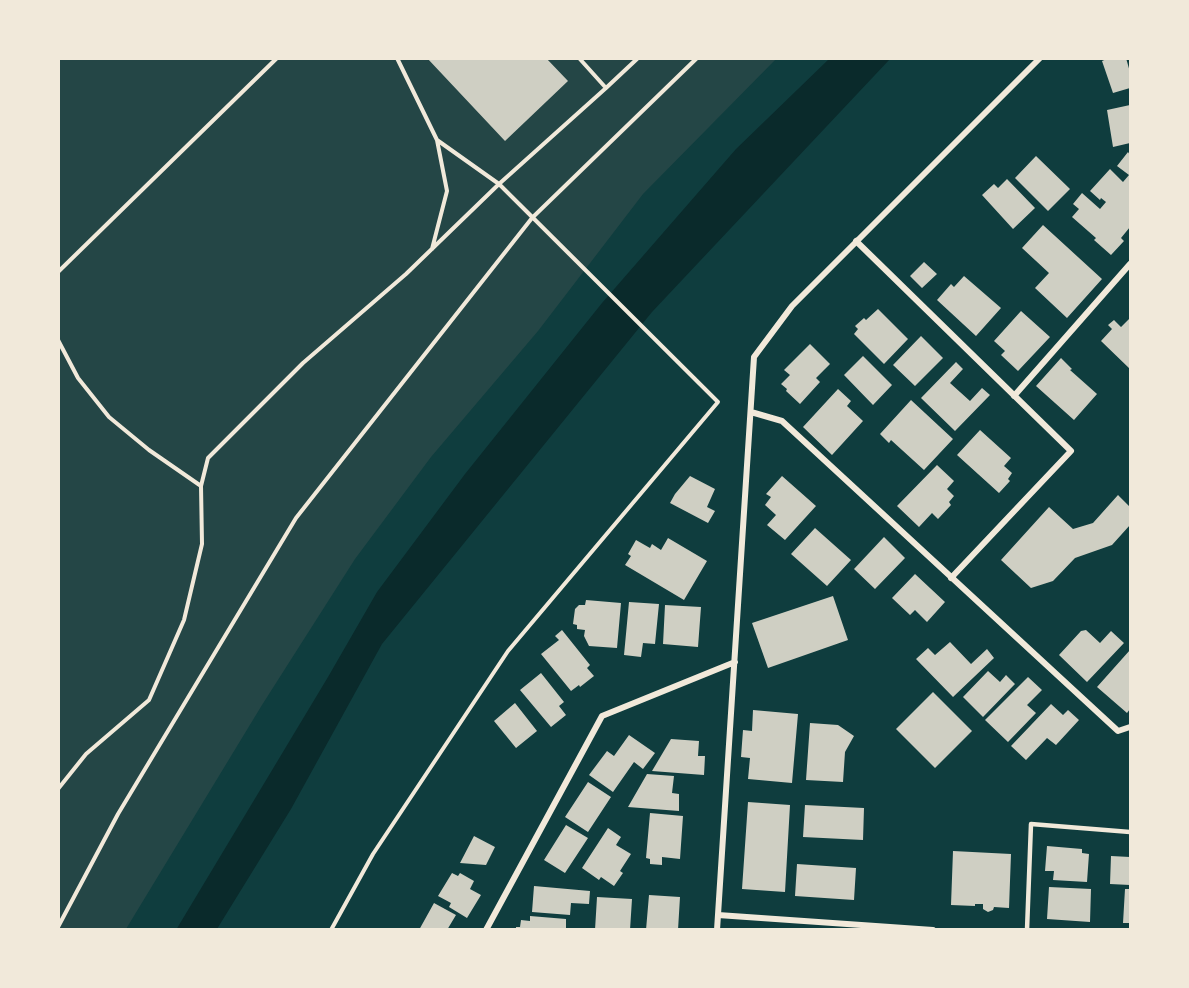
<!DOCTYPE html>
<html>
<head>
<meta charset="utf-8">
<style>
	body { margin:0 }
	#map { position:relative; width:1189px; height:988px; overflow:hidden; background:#0f3d3e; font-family:Inter,sans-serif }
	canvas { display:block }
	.frame { position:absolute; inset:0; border:60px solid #f1e9da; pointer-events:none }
</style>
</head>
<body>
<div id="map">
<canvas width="1189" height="988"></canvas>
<div class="frame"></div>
</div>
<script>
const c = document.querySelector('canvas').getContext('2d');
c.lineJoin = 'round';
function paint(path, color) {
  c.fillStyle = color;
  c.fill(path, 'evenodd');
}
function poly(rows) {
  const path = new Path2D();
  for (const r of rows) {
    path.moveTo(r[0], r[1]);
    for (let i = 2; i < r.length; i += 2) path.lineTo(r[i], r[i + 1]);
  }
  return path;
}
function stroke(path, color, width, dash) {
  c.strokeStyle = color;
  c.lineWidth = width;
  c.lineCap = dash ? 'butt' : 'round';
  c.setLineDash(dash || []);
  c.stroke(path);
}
const green = poly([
	[58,59,776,59,643,194,538,331,431,457,355,559,262,705,126,929,59,929]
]);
const water = poly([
	[829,59,890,59,652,312,382,644,291,809,217,929,176,930,328,677,377,592,465,474,602,303,736,149]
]);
const building = poly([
	[427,58,546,58,568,81,505,141],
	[1109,58,1126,58,1130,72,1130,88,1113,93,1102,61],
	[1130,105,1130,143,1113,147,1107,110],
	[1128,152,1130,155,1130,227,1121,238,1124,241,1111,255,1094,240,1096,238,1072,217,1079,209,1073,204,1082,193,1100,209,1106,202,1101,198,1100,200,1090,191,1110,169,1123,182,1129,175,1117,166],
	[1036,156,1070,189,1048,211,1015,178],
	[1007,179,1035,208,1013,229,982,195,994,184,998,188],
	[1043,225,1102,279,1067,318,1035,288,1049,273,1022,248],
	[924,262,937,274,922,288,910,276],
	[964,276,1001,308,976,336,937,300,951,284,954,287],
	[878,309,908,339,884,364,854,334,858,329,855,326,864,318,866,320],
	[1021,311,1050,337,1018,371,1001,355,1005,351,994,341],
	[1130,318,1130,369,1101,341,1112,329,1108,325,1114,320,1121,327],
	[921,336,943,358,915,386,893,365],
	[810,344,830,364,816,378,820,382,800,404,786,391,787,389,781,384,790,375,784,370],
	[863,356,892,385,873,405,844,375],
	[1061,358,1072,369,1070,370,1097,394,1074,420,1036,386],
	[956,362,963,369,950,383,970,401,982,388,990,395,955,431,921,398],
	[838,389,851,401,847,406,863,421,832,455,803,427],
	[911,400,953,439,924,470,891,440,889,443,880,434],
	[980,430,1011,458,1004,466,1012,473,1008,479,1010,481,999,493,957,455],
	[937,465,954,481,947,489,954,496,949,502,951,505,938,519,932,513,919,527,897,506],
	[690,476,715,489,707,507,715,511,708,523,670,503,675,494],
	[782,476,816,506,785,540,767,525,776,515,765,505,771,497,766,494],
	[1118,495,1130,507,1130,525,1112,545,1075,558,1053,581,1031,588,1001,560,1049,507,1073,529,1093,523],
	[815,528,851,560,827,586,791,554],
	[884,537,905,558,875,589,854,569],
	[668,538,707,561,684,600,625,565,631,556,628,554,636,540,650,548,652,544,661,550],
	[915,574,945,602,927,622,915,610,910,615,892,598],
	[833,596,848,640,768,668,752,623],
	[586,600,621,603,617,648,589,646,584,636,585,630,577,629,577,625,573,624,575,609,579,605,585,605],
	[629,602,659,604,655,644,643,643,641,657,624,655],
	[665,605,701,607,698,647,663,644],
	[562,630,590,665,587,668,594,676,580,687,579,685,571,691,541,654,559,640,555,636],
	[1086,630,1100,643,1111,631,1124,643,1087,682,1059,655,1081,631],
	[950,642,971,664,987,649,994,658,953,697,916,659,928,648,935,655],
	[1130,650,1130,709,1127,713,1097,687],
	[988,671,1000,682,1006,675,1015,684,983,717,963,697],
	[541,673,564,702,559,706,566,715,551,727,520,690],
	[1028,677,1042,690,1027,705,1036,713,1008,742,985,720],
	[933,692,972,731,935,768,896,729],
	[515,703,537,731,516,748,494,721],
	[1051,704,1063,715,1068,710,1079,720,1056,745,1047,738,1026,760,1011,746],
	[753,710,798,714,792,783,748,779,750,758,741,757,743,730,752,731],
	[810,723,838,725,854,736,845,752,843,782,806,780],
	[629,735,655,753,643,769,634,762,613,792,589,775,607,751,614,756],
	[671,739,699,741,698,756,705,756,704,775,652,771],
	[647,774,674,776,672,793,679,794,679,811,628,807],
	[588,782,611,797,588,832,565,817],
	[748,802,790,805,785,892,742,889],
	[805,805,864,808,863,840,803,837],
	[650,813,683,816,680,859,662,857,662,865,650,864,650,859,646,858],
	[566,825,588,838,565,873,544,860],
	[608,828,621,837,616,845,631,854,620,871,623,873,614,886,601,877,599,880,582,868],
	[474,836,495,847,486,865,460,863],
	[1047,846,1082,849,1082,853,1089,854,1087,882,1053,880,1054,871,1045,871],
	[953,851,1011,854,1009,908,994,907,993,910,988,912,983,909,983,904,975,904,975,906,951,905],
	[1111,856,1130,857,1130,885,1110,884],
	[797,864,856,868,854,900,795,896],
	[452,873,458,876,460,873,474,881,470,889,481,895,467,918,449,907,451,903,438,896],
	[534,886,590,891,589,904,571,903,570,915,532,912],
	[1049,887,1091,889,1090,922,1047,919],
	[1125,889,1130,889,1130,923,1123,923],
	[649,895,680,897,678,930,646,930],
	[597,897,632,899,630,930,595,930],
	[434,903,456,915,447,930,419,930],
	[530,916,566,919,566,930,516,930,516,927,520,927,521,920,530,921]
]);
const path = poly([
	[397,58,437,140,447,191,432,249],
	[606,88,638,58],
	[58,272,277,58],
	[58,340,78,378,109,417,149,450,201,486],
	[58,789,86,754,149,700,184,620,202,544,201,486,208,458,303,363,406,274,499,184,606,88,579,58],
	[58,927,118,814,296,518,532,218,697,58],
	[331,930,373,854,508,651,718,402,499,184,437,140]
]);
const service = poly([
	[1027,930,1031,824,1130,832]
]);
const minor = poly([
	[856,241,1071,451,951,578],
	[1014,396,1130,264],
	[751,412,782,421,1118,731,1130,727],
	[718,915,933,930],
	[486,930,602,716,735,662],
	[717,930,754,357,792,306,1040,58]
]);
paint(green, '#244646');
paint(water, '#0a2a2b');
paint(building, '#cfcfc3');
stroke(path, '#f1e9da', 4);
stroke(service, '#f1e9da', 4.5);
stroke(minor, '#f1e9da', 6);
</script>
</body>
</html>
